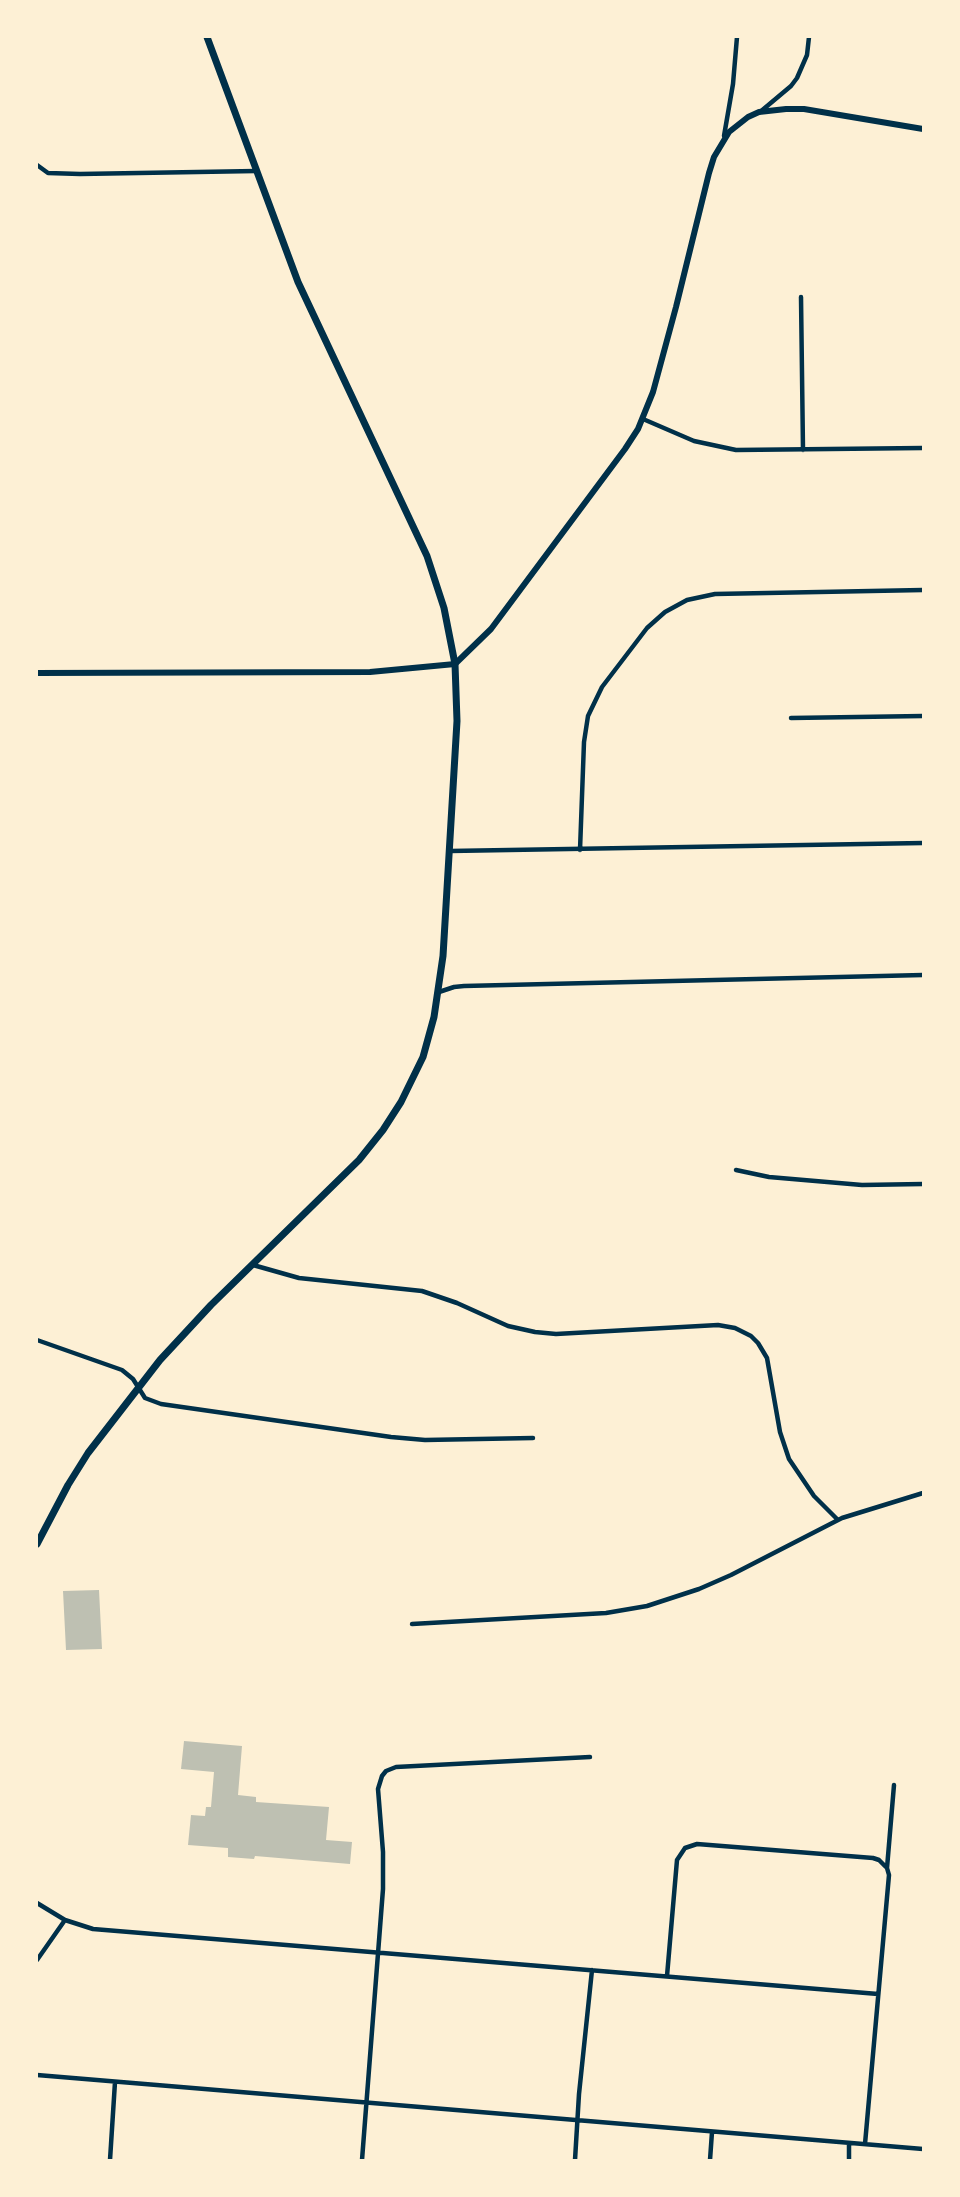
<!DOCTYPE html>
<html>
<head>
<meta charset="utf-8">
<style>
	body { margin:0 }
	#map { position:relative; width:960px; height:2197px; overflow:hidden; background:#fdf0d5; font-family:"Alegreya Sans",sans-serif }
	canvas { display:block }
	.frame { position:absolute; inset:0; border:38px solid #fdf0d5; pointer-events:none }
</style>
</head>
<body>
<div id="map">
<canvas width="960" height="2197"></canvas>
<div class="frame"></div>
</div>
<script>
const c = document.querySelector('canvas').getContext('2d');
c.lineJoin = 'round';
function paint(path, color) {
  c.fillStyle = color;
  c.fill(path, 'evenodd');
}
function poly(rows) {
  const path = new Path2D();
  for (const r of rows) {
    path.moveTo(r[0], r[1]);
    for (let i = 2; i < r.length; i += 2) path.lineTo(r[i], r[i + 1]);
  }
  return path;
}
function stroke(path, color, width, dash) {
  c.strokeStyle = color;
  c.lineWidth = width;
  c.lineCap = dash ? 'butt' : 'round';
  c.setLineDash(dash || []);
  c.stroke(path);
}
const building = poly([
	[99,1590,102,1649,66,1650,63,1591],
	[184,1741,242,1746,238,1795,256,1797,256,1802,329,1807,326,1840,352,1842,350,1864,255,1856,254,1859,228,1857,228,1848,188,1845,191,1815,205,1816,206,1807,211,1807,214,1772,181,1769]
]);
const minor = poly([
	[760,112,791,86,797,78,807,55,809,37],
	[724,136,733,84,737,37],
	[37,165,48,173,80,174,256,171],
	[801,297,803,450],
	[643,419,694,441,736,450,923,448],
	[791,718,923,716],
	[580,850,584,742,588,716,602,687,647,628,665,612,687,600,715,594,923,590],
	[450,851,923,843],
	[439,992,454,987,464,986,923,975],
	[736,1170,769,1177,862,1185,923,1184],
	[253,1265,299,1278,422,1291,457,1303,508,1326,535,1332,556,1334,718,1325,735,1328,751,1336,758,1343,767,1358,780,1432,789,1459,814,1496,838,1520],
	[37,1340,122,1370,133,1379,145,1398,161,1404,391,1437,425,1440,533,1438],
	[412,1624,606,1613,647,1606,699,1589,731,1575,842,1518,923,1493],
	[37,1903,65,1920,93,1929,878,1994],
	[37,1960,65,1920],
	[667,1976,677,1860,685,1848,697,1844,873,1858,879,1860,886,1867],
	[37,2075,923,2149],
	[849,2143,849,2160],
	[865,2144,889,1875,887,1868,894,1785],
	[110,2160,115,2082],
	[362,2160,383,1889,383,1852,378,1789,382,1776,386,1771,396,1767,590,1757],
	[575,2160,579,2094,592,1970],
	[710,2160,712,2132]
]);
const tertiary = poly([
	[37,673,370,672,455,664,491,629,625,449,638,429,653,392,676,307,709,173,714,157,729,132,748,117,759,112,786,109,804,109,923,129]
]);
const secondary = poly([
	[37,1544,68,1485,88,1453,160,1360,211,1305,359,1160,383,1130,401,1102,423,1057,434,1017,443,956,457,721,455,664,444,608,427,556,298,282,207,37]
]);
paint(building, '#bec0b2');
stroke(minor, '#003049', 4.5);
stroke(tertiary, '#003049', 6);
stroke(secondary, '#003049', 7);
</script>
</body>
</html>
